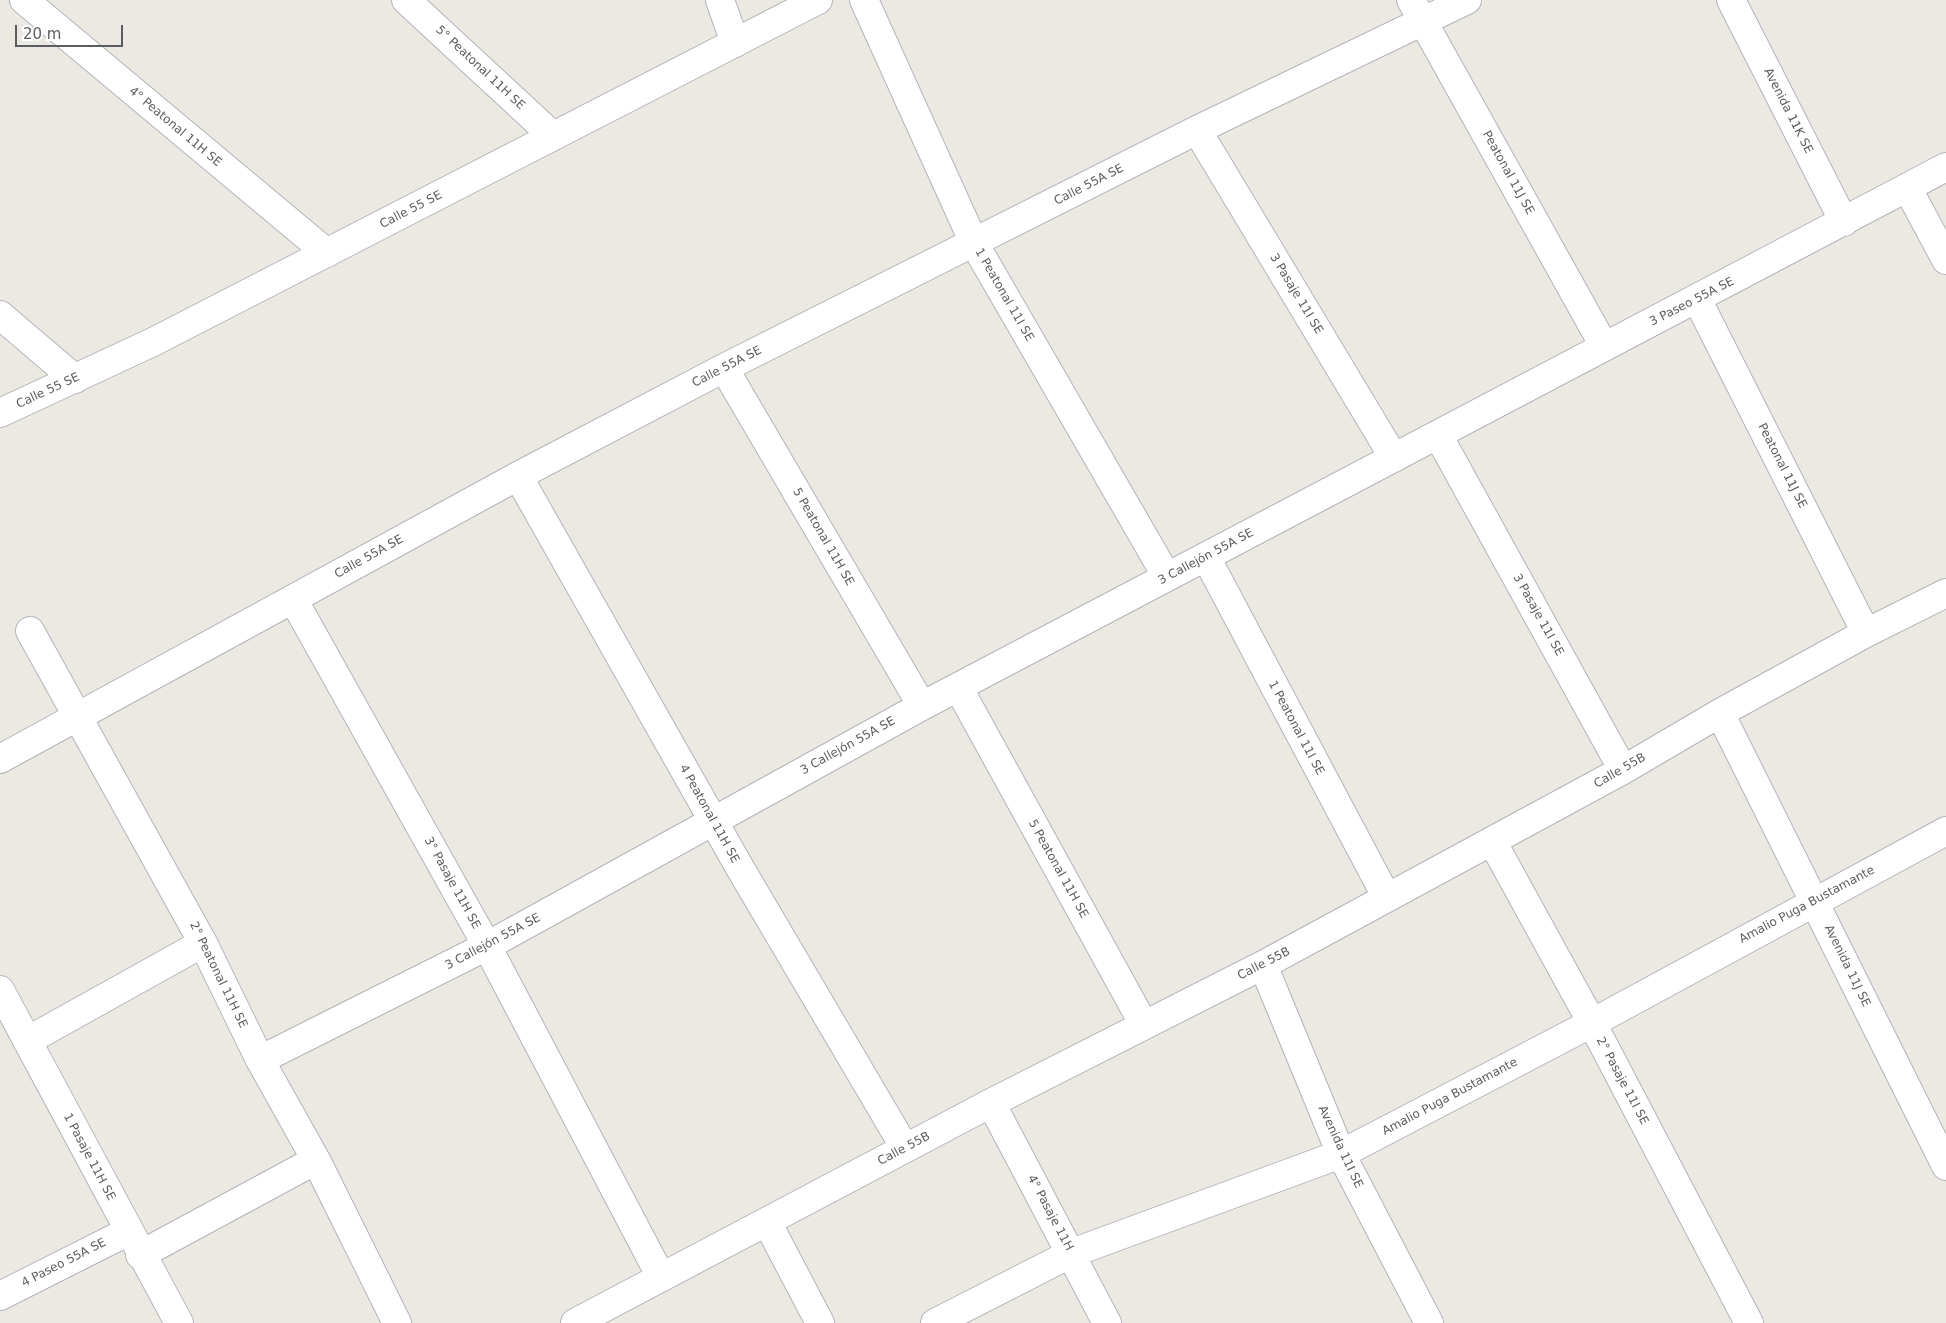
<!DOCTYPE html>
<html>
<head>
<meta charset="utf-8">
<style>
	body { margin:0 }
	#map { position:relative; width:1946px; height:1323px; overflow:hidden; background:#ece9e2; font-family:"DejaVu Sans",sans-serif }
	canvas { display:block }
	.scale { position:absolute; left:15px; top:25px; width:108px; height:22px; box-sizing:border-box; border:2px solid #5a5e61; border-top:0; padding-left:6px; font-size:15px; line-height:18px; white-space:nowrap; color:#5a5e61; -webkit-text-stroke:4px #fff; paint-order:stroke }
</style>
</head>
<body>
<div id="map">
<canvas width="1946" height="1323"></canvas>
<div class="scale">20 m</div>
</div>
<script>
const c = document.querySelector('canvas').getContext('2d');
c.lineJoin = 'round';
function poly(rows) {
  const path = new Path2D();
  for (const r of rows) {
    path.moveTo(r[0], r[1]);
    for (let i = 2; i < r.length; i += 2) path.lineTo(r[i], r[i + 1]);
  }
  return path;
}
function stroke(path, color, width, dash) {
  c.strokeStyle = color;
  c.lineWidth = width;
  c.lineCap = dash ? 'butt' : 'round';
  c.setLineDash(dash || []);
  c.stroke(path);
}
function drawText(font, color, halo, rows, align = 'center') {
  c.font = font + ' "DejaVu Sans",sans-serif';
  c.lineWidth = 4;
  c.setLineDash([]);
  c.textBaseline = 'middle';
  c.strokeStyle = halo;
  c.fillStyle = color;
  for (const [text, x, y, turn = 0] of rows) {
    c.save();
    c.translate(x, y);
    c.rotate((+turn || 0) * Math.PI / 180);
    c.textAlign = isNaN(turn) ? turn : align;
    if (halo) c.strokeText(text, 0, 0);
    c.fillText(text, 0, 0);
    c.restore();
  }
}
const minor = poly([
	[24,0,327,253],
	[406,0,553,136],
	[720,0,735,43],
	[864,0,974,243,1167,577],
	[1411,0,1604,346],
	[1731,0,1844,222],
	[1197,130,1394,458],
	[1908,189,1946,260],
	[1697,299,1866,633],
	[0,315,75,379],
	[724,368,922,706],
	[1438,435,1623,770],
	[518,476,740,868,905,1148],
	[1206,557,1387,898],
	[293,599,487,946,661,1277],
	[30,631,203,943,260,1060,316,1160,397,1323],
	[958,687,1144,1025],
	[1720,713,1946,1166],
	[0,759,518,476,724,368,1197,130,1467,0],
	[1492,841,1592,1023,1749,1323],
	[1263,965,1341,1154,1429,1323],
	[0,990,179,1323],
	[27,1041,203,943],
	[260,1060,487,946,922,706,1946,167],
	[991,1103,1107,1323],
	[767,1222,820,1323],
	[140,1255,316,1160],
	[0,1296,129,1231],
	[575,1323,991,1103,1263,965,1623,770,1720,713,1866,633,1946,593],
	[935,1323,1072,1253,1341,1154,1592,1023,1946,831]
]);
const tertiary = poly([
	[0,413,153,342,818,0]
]);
const streetNames = [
	["5° Peatonal 11H SE",480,68,43],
	["Avenida 11K SE",1788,111,63],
	["4° Peatonal 11H SE",175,127,40],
	["Peatonal 11J SE",1508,173,61],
	["Calle 55A SE",1089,185,-27],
	["Calle 55 SE",411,210,-27],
	["3 Pasaje 11I SE",1296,294,59],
	["1 Peatonal 11I SE",1004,295,60],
	["3 Paseo 55A SE",1692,302,-27],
	["Calle 55A SE",727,367,-27],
	["Calle 55 SE",48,391,-25],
	["Peatonal 11J SE",1782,466,63],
	["5 Peatonal 11H SE",823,537,60],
	["Calle 55A SE",369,557,-29],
	["3 Callejón 55A SE",1206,557,-28],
	["3 Pasaje 11I SE",1538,615,61],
	["1 Peatonal 11I SE",1296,728,62],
	["3 Callejón 55A SE",848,746,-29],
	["Calle 55B",1620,771,-30],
	["4 Peatonal 11H SE",709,814,61],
	["5 Peatonal 11H SE",1058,869,61],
	["3° Pasaje 11H SE",452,883,61],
	["Amalio Puga Bustamante",1807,905,-28],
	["3 Callejón 55A SE",493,942,-28],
	["Calle 55B",1264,964,-27],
	["Avenida 11J SE",1847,966,64],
	["2° Peatonal 11H SE",218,975,64],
	["2° Pasaje 11I SE",1622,1081,62],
	["Amalio Puga Bustamante",1450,1097,-28],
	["Avenida 11I SE",1340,1147,65],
	["Calle 55B",904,1149,-28],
	["1 Pasaje 11H SE",89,1157,62],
	["4° Pasaje 11H",1050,1213,62],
	["4 Paseo 55A SE",64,1263,-27]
];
stroke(minor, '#b2b4b8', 30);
stroke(tertiary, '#b2b4b8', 30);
stroke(minor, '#fff', 28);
stroke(tertiary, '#fff', 28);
drawText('12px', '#5a5e61', '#fff', streetNames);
</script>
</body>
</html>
